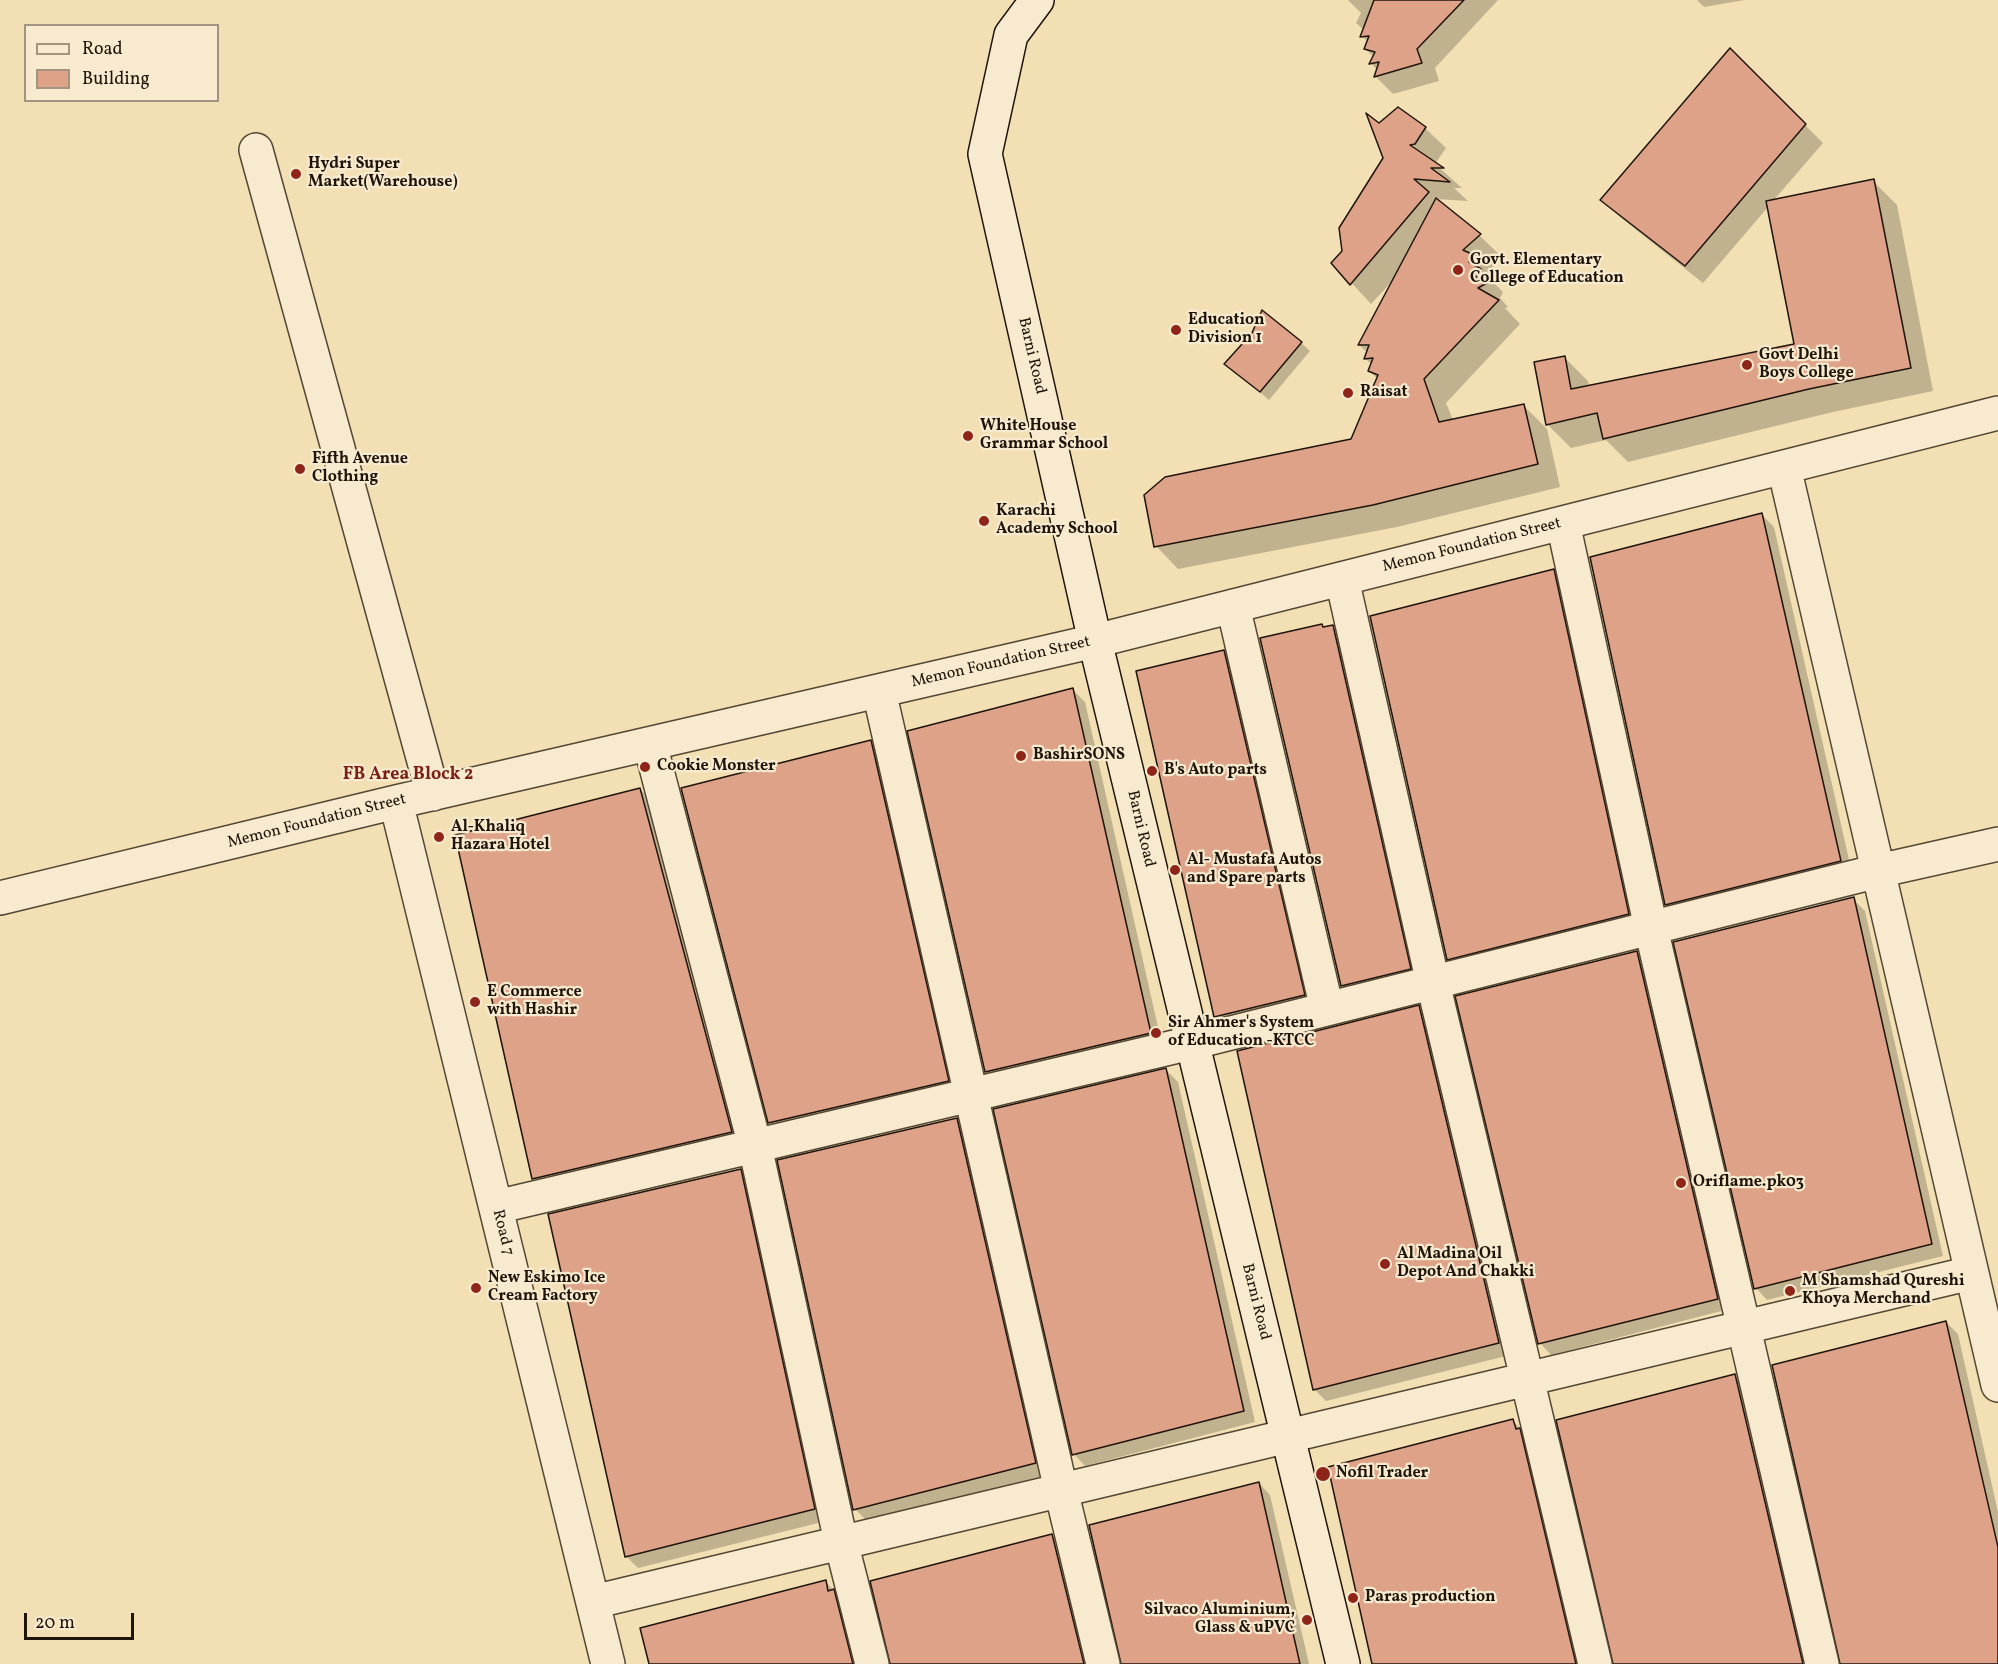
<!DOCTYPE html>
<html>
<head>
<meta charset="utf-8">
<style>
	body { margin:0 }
	#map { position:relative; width:1998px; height:1664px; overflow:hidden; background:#f2dfb3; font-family:Vollkorn,serif }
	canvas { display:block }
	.legend { position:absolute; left:24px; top:24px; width:195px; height:78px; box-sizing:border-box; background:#f7eace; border:2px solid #a19480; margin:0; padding:8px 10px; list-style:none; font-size:18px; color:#1f140a }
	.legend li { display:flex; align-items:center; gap:12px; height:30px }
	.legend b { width:30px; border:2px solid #a19480 }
	.scale { position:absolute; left:24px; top:1613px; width:110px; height:27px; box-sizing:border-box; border:3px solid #1f140a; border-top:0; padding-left:8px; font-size:18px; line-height:21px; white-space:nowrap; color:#1f140a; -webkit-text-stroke:4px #f7eace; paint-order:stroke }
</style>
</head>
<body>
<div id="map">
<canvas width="1998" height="1664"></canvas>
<ul class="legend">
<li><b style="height:8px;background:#f7eace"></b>Road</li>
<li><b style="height:16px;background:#dea289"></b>Building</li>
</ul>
<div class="scale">20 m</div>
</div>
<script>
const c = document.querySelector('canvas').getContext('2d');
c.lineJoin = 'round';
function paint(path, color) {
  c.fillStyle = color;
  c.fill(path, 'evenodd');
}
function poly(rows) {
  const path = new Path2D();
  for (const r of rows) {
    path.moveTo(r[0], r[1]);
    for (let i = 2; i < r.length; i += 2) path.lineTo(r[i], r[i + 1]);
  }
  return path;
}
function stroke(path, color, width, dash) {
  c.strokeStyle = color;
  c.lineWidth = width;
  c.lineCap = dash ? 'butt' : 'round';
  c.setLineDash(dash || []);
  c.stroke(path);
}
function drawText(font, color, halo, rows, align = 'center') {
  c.font = font + ' Vollkorn,serif';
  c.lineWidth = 4.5;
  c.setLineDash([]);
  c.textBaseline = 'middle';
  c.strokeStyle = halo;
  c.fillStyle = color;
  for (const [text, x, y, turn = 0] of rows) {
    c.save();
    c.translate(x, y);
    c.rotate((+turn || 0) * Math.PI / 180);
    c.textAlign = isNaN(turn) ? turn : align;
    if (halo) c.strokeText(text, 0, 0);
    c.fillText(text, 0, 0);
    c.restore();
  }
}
const shadow = poly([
	[1348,0,1498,0,1435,68,1439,81,1393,94,1376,77,1378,70,1371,64,1374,57,1365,49,1368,42,1362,36,1364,30,1356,23,1361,13],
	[1697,0,1745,0,1704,7],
	[1730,50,1823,143,1773,201,1873,181,1897,205,1933,391,1833,412,1628,462,1606,440,1571,448,1547,424,1564,357,1588,381,1589,387,1796,345,1768,207,1703,283,1620,217,1602,199],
	[1379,125,1425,128,1446,148,1435,164,1462,188,1454,188,1468,201,1436,199,1480,236,1503,258,1488,271,1498,280,1494,283,1503,292,1500,298,1508,307,1505,308,1520,324,1446,403,1453,420,1524,406,1547,429,1560,487,1397,527,1178,569,1156,546,1352,441,1378,379,1369,371,1372,365,1365,358,1368,353,1359,345,1396,277,1371,304,1333,263,1344,251,1384,159],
	[1301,343,1310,351,1269,400,1226,364],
	[1762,515,1774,527,1852,873,1678,916,1667,904],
	[1553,571,1565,582,1640,926,1460,971,1448,959],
	[1321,625,1325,628,1333,627,1345,638,1422,980,1354,997,1342,985],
	[1224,652,1235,663,1316,1007,1227,1028,1216,1017],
	[1073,690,1085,702,1162,1045,998,1083,986,1072],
	[870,742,882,754,960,1093,782,1135,770,1123,683,789],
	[640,789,652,801,743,1144,545,1190,534,1178],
	[1853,899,1865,911,1943,1256,1767,1300,1756,1288],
	[1637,952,1648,964,1729,1309,1551,1355,1540,1343],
	[1419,1007,1430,1019,1510,1355,1326,1401,1314,1389],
	[1166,1070,1178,1082,1255,1422,1085,1466,1074,1454],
	[956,1119,968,1131,1047,1475,867,1521,855,1509],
	[740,1170,752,1182,826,1521,638,1568,626,1556],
	[1946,1322,1958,1334,1998,1512,1998,1664,1842,1664],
	[1735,1376,1747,1388,1811,1664,1615,1664],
	[1513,1421,1525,1433,1584,1664,1373,1664],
	[1259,1483,1270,1495,1309,1664,1123,1664],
	[1052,1535,1064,1547,1092,1664,892,1664],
	[826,1582,837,1594,861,1664,650,1664]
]);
const building = poly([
	[1374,0,1464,0,1417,49,1422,63,1374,77,1379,62,1369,64,1375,52,1364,49,1369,36,1360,37,1374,0],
	[1730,48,1806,124,1685,266,1600,200,1730,48],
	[1398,107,1426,127,1415,144,1410,145,1444,168,1431,168,1450,182,1414,179,1429,192,1350,285,1331,263,1342,251,1339,228,1383,158,1366,113,1379,123,1398,107],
	[1874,179,1911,368,1809,389,1603,439,1597,413,1546,425,1534,362,1565,356,1571,389,1794,344,1766,201,1874,179],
	[1436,198,1481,234,1463,250,1476,256,1469,262,1481,269,1475,278,1487,283,1478,288,1499,300,1424,379,1439,422,1524,404,1538,464,1373,505,1154,547,1144,495,1165,477,1351,439,1378,375,1368,371,1373,358,1364,359,1369,345,1358,345,1436,198],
	[1262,310,1302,342,1260,392,1224,364,1252,333,1262,310],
	[1762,513,1841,861,1665,905,1590,557,1762,513],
	[1554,569,1629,914,1447,960,1370,616,1554,569],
	[1322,624,1323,627,1333,625,1411,969,1341,986,1260,638,1322,624],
	[1224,650,1305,995,1214,1017,1136,671,1224,650],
	[1073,688,1151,1033,985,1072,907,731,1073,688],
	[871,740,949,1081,768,1123,681,788,871,740],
	[640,788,732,1132,532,1179,455,835,640,788],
	[1854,897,1932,1244,1754,1289,1673,942,1854,897],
	[1637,951,1718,1299,1538,1344,1455,996,1637,951],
	[1419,1005,1499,1343,1313,1390,1237,1051,1419,1005],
	[1166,1068,1244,1411,1072,1455,993,1109,1166,1068],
	[957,1118,1036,1463,853,1510,777,1160,957,1118],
	[741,1169,815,1509,625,1557,548,1214,741,1169],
	[1946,1321,1998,1547,1998,1664,1840,1664,1772,1365,1946,1321],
	[1735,1374,1803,1664,1613,1664,1556,1420,1735,1374],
	[1513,1419,1516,1429,1520,1428,1576,1664,1372,1664,1328,1467,1513,1419],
	[1259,1482,1300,1664,1121,1664,1089,1525,1259,1482],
	[1052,1534,1084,1664,890,1664,870,1581,1052,1534],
	[826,1580,828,1591,834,1589,853,1664,649,1664,640,1628,826,1580]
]);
const street = poly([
	[256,150,433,794],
	[1784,467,1998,1385],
	[1563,523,1651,928,1822,1664],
	[1342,579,1433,983,1595,1664],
	[1233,606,1327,1009],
	[879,691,1061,1490,1103,1664],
	[650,744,755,1146,841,1542,872,1664],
	[396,802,608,1664],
	[0,898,396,802,1095,641,1998,413],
	[496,1207,1191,1043,1878,871,1998,844],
	[593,1602,1971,1273]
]);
const secondary = poly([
	[1037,0,1011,35,985,154,1095,641,1343,1664]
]);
const markers = [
	[296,174,6,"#8f2418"],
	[1458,270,6,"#8f2418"],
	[1176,330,6,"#8f2418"],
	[1747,365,6,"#8f2418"],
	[1348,393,6,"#8f2418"],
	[968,436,6,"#8f2418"],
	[300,469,6,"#8f2418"],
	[984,521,6,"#8f2418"],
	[1021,756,6,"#8f2418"],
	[645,767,6,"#8f2418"],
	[1152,771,6,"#8f2418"],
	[439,837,6,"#8f2418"],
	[1175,870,6,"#8f2418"],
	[475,1002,6,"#8f2418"],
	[1156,1033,6,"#8f2418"],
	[1681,1183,6,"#8f2418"],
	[1385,1264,6,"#8f2418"],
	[476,1288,6,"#8f2418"],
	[1790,1291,6,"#8f2418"],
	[1323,1474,8,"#8f2418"],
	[1353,1598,6,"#8f2418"],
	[1307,1620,6,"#8f2418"]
];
const poiNames = [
	["Hydri Super",308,165],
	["Market(Warehouse)",308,183],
	["Govt. Elementary",1470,261],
	["College of Education",1470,279],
	["Education",1188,321],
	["Division 1",1188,339],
	["Govt Delhi",1759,356],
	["Boys College",1759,374],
	["Raisat",1360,393],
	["White House",980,427],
	["Grammar School",980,445],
	["Fifth Avenue",312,460],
	["Clothing",312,478],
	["Karachi",996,512],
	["Academy School",996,530],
	["BashirSONS",1033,756],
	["Cookie Monster",657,767],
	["B's Auto parts",1164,771],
	["Al-Khaliq",451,828],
	["Hazara Hotel",451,846],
	["Al- Mustafa Autos",1187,861],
	["and Spare parts",1187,879],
	["E Commerce",487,993],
	["with Hashir",487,1011],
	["Sir Ahmer's System",1168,1024],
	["of Education -KTCC",1168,1042],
	["Oriflame.pk03",1693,1183],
	["Al Madina Oil",1397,1255],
	["Depot And Chakki",1397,1273],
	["New Eskimo Ice",488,1279],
	["Cream Factory",488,1297],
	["M Shamshad Qureshi",1802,1282],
	["Khoya Merchand",1802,1300],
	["Nofil Trader",1336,1474],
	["Paras production",1365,1598],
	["Silvaco Aluminium,",1295,1611,"right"],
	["Glass & uPVC",1295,1629,"right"]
];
const streetNames = [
	["Barni Road",1031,356,77],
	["Memon Foundation Street",1472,546,-14],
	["Memon Foundation Street",1001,663,-13],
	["Memon Foundation Street",317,822,-14],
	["Barni Road",1140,829,77],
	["Road 7",502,1233,76],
	["Barni Road",1255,1302,76]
];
const neighbourhoodNames = [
	["FB Area Block 2",408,776]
];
paint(shadow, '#0003');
paint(building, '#dea289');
stroke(building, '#1f140a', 1.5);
stroke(street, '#544734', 36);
stroke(secondary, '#1f140a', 36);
stroke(street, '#f7eace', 33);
stroke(secondary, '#f7eace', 33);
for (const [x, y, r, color] of markers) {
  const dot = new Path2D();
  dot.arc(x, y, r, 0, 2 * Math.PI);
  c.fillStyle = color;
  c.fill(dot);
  stroke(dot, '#f7eace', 2);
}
drawText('bold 16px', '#1f140a', '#f7eace', poiNames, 'left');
drawText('16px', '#1f140a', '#f7eace', streetNames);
drawText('bold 18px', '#7a1f14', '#f7eace', neighbourhoodNames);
</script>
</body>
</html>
